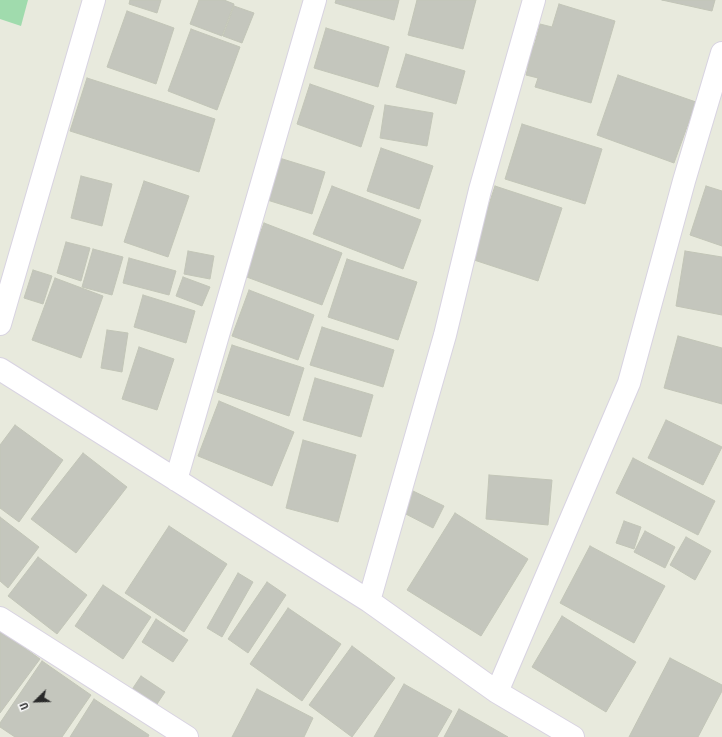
<!DOCTYPE html>
<html>
<head>
<meta charset="utf-8">
<style>
	body { margin:0 }
	#map { position:relative; width:722px; height:737px; overflow:hidden; background:#e8eadd; font-family:"Roboto Condensed",sans-serif }
	canvas { display:block }
	.north { position:absolute; left:16px; top:681px; width:40px; height:40px; -webkit-text-stroke:3px #fff; paint-order:stroke; rotate:247deg; font-size:11px; font-weight:700; line-height:16px; text-align:center; color:#2a2a2a }
	.north::after { content:''; display:block; margin:auto; width:14px; height:18px; background:#2a2a2a; clip-path:polygon(50% 0,100% 100%,50% 72%,0 100%) }
</style>
</head>
<body>
<div id="map">
<canvas width="722" height="737"></canvas>
<div class="north">U</div>
</div>
<script>
const c = document.querySelector('canvas').getContext('2d');
c.lineJoin = 'round';
function paint(path, color) {
  c.fillStyle = color;
  c.fill(path, 'evenodd');
}
function poly(rows) {
  const path = new Path2D();
  for (const r of rows) {
    path.moveTo(r[0], r[1]);
    for (let i = 2; i < r.length; i += 2) path.lineTo(r[i], r[i + 1]);
  }
  return path;
}
function stroke(path, color, width, dash) {
  c.strokeStyle = color;
  c.lineWidth = width;
  c.lineCap = dash ? 'butt' : 'round';
  c.setLineDash(dash || []);
  c.stroke(path);
}
const green = poly([
	[0,0,28,0,21,26,0,19]
]);
const building = poly([
	[130,0,161,0,157,13,129,4,130,0],
	[199,0,224,0,234,4,222,36,190,24,199,0],
	[336,0,399,0,394,20,335,3,336,0],
	[417,0,476,0,463,49,408,35,417,0],
	[662,0,715,0,712,11,662,0],
	[559,4,615,21,591,103,535,87,538,78,526,75,528,67,522,65,528,44,534,46,540,24,552,27,559,4],
	[234,6,254,13,242,43,223,36,234,6],
	[127,11,174,28,156,84,107,67,127,11],
	[326,28,389,47,378,87,314,68,326,28],
	[191,29,240,47,217,110,168,91,191,29],
	[406,54,465,71,456,104,396,87,406,54],
	[618,75,696,102,674,163,597,135,618,75],
	[87,78,215,119,199,172,70,131,87,78],
	[310,84,374,106,361,147,297,124,310,84],
	[385,105,433,113,427,146,380,138,385,105],
	[522,124,602,149,585,204,505,179,522,124],
	[381,148,433,166,419,209,367,191,381,148],
	[276,157,325,172,312,214,264,199,276,157],
	[81,176,112,184,102,226,71,218,81,176],
	[144,181,189,196,168,257,124,242,144,181],
	[332,186,421,220,403,269,313,234,332,186],
	[495,186,562,208,538,281,471,259,495,186],
	[706,186,722,191,722,246,690,235,706,186],
	[264,223,342,253,322,305,244,276,264,223],
	[66,242,90,248,81,281,57,273,66,242],
	[93,249,123,257,112,295,82,287,93,249],
	[188,251,214,256,210,279,184,274,188,251],
	[685,251,722,257,722,315,676,306,685,251],
	[129,258,176,271,169,295,123,283,129,258],
	[347,259,417,282,398,340,328,317,347,259],
	[33,270,52,276,43,304,24,298,33,270],
	[183,277,210,287,202,306,176,296,183,277],
	[55,278,103,296,81,358,32,340,55,278],
	[249,290,314,315,298,360,232,336,249,290],
	[143,295,195,311,186,343,134,327,143,295],
	[322,327,394,350,383,387,310,365,322,327],
	[107,330,128,333,122,372,101,368,107,330],
	[678,336,722,348,722,404,664,388,678,336],
	[232,345,304,368,289,416,217,392,232,345],
	[139,347,174,359,157,410,122,399,139,347],
	[315,378,373,395,361,437,303,420,315,378],
	[219,401,294,432,272,486,198,456,219,401],
	[666,420,722,447,703,485,648,458,666,420],
	[15,425,63,460,19,522,0,508,0,445,15,425],
	[303,440,356,455,338,522,286,508,303,440],
	[83,453,127,487,76,553,31,519,83,453],
	[633,458,715,501,698,535,616,493,633,458],
	[489,475,552,480,548,525,486,519,489,475],
	[411,490,444,506,433,528,400,511,411,490],
	[455,513,528,559,481,636,407,590,455,513],
	[0,517,39,547,8,588,0,581,0,517],
	[624,521,641,527,634,549,616,543,624,521],
	[169,526,227,564,184,632,125,593,169,526],
	[645,531,675,547,665,568,634,552,645,531],
	[686,537,711,551,695,580,670,565,686,537],
	[590,546,665,586,634,643,560,603,590,546],
	[38,557,87,595,57,634,8,596,38,557],
	[238,573,253,582,222,637,207,628,238,573],
	[267,582,286,595,248,653,228,639,267,582],
	[103,585,151,617,123,659,75,626,103,585],
	[288,608,341,644,302,701,250,664,288,608],
	[562,616,636,662,606,712,532,667,562,616],
	[156,619,188,640,173,662,142,642,156,619],
	[0,630,40,659,0,713,0,630],
	[352,646,395,678,352,737,309,705,352,646],
	[670,658,722,685,722,691,698,737,629,737,670,658],
	[42,661,91,695,62,737,15,737,0,727,0,723,42,661],
	[141,676,165,692,155,707,131,691,141,676],
	[404,684,452,711,437,737,374,737,404,684],
	[257,689,313,718,304,737,232,737,257,689],
	[94,699,149,735,148,737,70,737,94,699],
	[459,709,508,737,444,737,459,709]
]);
const street = poly([
	[0,324,94,0],
	[0,369,369,601,497,692,573,737],
	[176,480,315,0],
	[369,601,445,335,480,190,534,0],
	[0,618,187,737],
	[497,692,629,383,684,181,722,53]
]);
paint(green, '#a0dbad');
paint(building, '#c4c6bd');
stroke(building, '#c2c5b7', 1);
stroke(street, '#d8d3e1', 24);
stroke(street, '#fff', 22);
</script>
</body>
</html>
